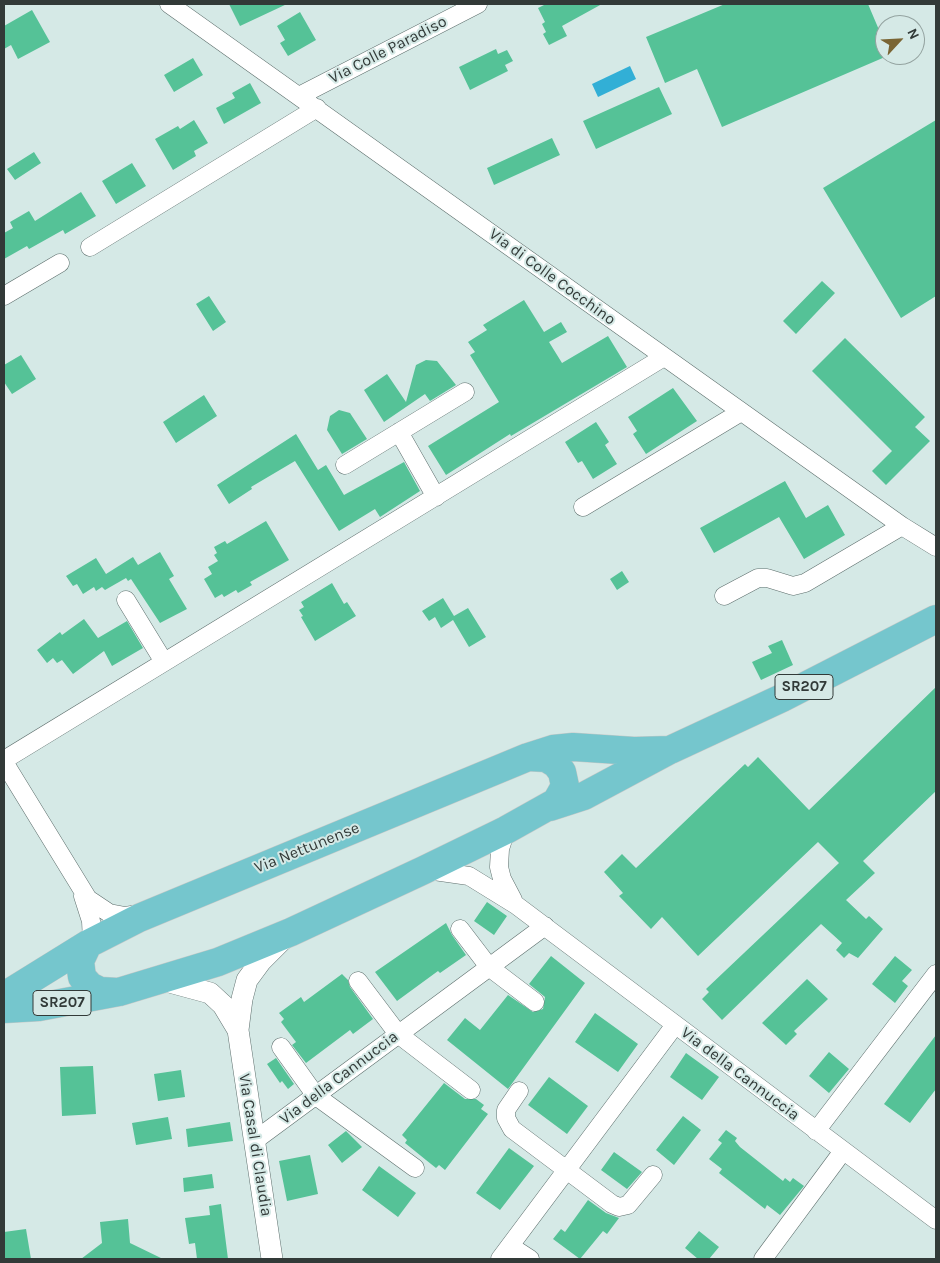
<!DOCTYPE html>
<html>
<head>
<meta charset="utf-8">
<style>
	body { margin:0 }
	#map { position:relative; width:940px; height:1263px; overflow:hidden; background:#d5e9e6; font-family:Karla,sans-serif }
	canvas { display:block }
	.frame { position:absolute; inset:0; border:5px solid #323a38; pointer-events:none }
	.north { position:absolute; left:875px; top:15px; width:50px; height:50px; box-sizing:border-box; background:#d5e9e6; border:1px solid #94a3a0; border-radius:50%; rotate:65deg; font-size:14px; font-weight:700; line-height:20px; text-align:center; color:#323a38 }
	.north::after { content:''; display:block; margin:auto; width:18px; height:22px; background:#7a6534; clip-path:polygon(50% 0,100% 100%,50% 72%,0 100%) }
</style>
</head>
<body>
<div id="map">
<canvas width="940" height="1263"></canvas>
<div class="frame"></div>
<div class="north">N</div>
</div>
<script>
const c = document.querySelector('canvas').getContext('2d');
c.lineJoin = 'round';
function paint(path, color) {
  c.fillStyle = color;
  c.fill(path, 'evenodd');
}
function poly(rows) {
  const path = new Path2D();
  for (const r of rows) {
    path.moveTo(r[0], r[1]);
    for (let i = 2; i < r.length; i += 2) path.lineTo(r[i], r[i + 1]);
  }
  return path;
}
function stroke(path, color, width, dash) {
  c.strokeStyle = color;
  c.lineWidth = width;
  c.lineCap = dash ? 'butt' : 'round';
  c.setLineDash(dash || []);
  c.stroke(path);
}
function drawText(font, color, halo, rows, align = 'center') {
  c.font = font + ' Karla,sans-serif';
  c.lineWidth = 4;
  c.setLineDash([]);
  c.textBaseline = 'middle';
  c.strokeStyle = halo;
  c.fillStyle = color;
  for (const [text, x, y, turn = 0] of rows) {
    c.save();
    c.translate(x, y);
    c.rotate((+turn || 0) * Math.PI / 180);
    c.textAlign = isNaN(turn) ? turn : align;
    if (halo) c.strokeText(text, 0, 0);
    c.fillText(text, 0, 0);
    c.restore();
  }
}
const water = poly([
	[630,66,636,79,598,97,592,84]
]);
const building = poly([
	[229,4,287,4,240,26],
	[546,4,602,4,562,26,567,36,549,45,543,34,546,32,542,24,545,22,538,8],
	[725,4,868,4,885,44,885,57,722,127,697,69,665,83,646,37],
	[32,10,50,42,18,59,11,45,4,49,4,26],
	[300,12,316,40,288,56,280,43,285,40,277,26],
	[496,49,498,54,507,50,513,61,505,65,508,71,470,90,459,67],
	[193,58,203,75,174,92,164,75],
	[250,83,261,103,224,124,216,108,235,98,232,93],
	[659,87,672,114,596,149,583,121],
	[194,120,208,143,194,151,196,156,173,170,155,139,178,126,180,129],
	[936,120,936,296,901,318,823,188],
	[552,138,560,155,494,185,487,168],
	[34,152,41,163,15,180,7,169],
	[132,163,146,186,116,204,102,181],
	[81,192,96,216,65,234,63,230,29,249,27,246,4,259,4,233,13,228,10,222,29,211,35,221],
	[822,281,835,293,796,334,783,321],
	[209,296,226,322,213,331,196,304],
	[524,300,544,332,561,322,567,332,549,342,562,363,608,336,627,367,511,436,510,434,446,475,428,446,499,402,470,355,475,352,468,342,487,330,483,325],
	[845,338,925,417,915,427,930,441,886,485,872,471,892,451,812,371],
	[21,355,36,379,12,394,4,382,4,365],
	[426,360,437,361,456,385,430,401,425,394,384,422,364,390,387,374,406,402,416,365],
	[673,388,697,421,646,454,633,434,637,431,628,417],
	[204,395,217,416,176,443,163,422],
	[339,410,350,413,367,439,342,454,327,430,330,416],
	[596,422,609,442,605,445,617,464,593,479,582,461,578,463,565,442],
	[296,434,318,470,326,465,344,495,404,462,420,491,380,517,375,509,339,531,295,461,251,487,252,489,229,504,217,485],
	[785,481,806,518,828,505,845,535,804,559,779,517,714,553,700,528],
	[266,521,289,560,250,582,252,585,238,593,236,590,224,597,222,594,215,598,204,579,212,574,208,567,218,561,214,555,217,553,214,547,225,541,227,544],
	[160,552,174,576,169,579,187,609,160,623,131,579,128,581,126,578,105,590,102,587,96,591,94,587,83,594,77,584,73,586,66,576,96,558,106,574,133,557,138,565],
	[622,571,629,582,617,590,610,579],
	[332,583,344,604,347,602,356,616,315,641,301,617,303,616,299,610,304,607,301,602],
	[443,598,454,616,468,608,486,637,469,647,453,620,441,628,435,617,429,621,422,611],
	[84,619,98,638,127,621,143,648,112,666,104,651,73,674,62,660,57,663,53,658,47,663,37,650,60,632,62,635],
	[782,640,793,665,761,680,752,662,772,653,768,646],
	[936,687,936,791,863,861,875,873,846,900,866,919,869,916,883,929,858,958,849,953,844,958,836,950,842,943,821,924,722,1020,702,999,709,992,706,989,839,863,818,842,698,956,662,917,651,929,619,896,623,893,604,872,622,854,636,868,745,764,748,767,758,757,809,810],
	[487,902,507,916,494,935,474,921],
	[446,923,452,935,466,955,440,973,438,971,397,1001,375,972],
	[551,956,585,983,508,1089,447,1040,465,1018,480,1030,508,995,533,1012,543,1009,545,997,529,984],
	[895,956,912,970,902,981,908,986,895,1003,872,984],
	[342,974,348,980,350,987,373,1019,353,1034,350,1030,306,1063,292,1045,296,1042,281,1022,284,1019,279,1013,301,997,304,1002],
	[807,979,828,999,794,1031,797,1034,786,1045,762,1023],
	[595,1013,638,1044,618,1072,575,1042],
	[936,1035,936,1089,910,1123,884,1104],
	[829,1052,849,1069,829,1093,809,1076],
	[686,1053,719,1077,702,1100,670,1077],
	[276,1058,294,1084,288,1089,282,1081,280,1083,267,1064],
	[93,1066,96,1114,62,1116,60,1067],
	[181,1070,185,1097,158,1101,154,1074],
	[549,1077,588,1106,567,1134,528,1105],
	[444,1083,465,1099,476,1099,484,1105,481,1109,488,1114,445,1170,439,1165,436,1168,426,1160,405,1143,407,1140,402,1135],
	[683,1116,701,1130,674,1165,656,1150],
	[168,1117,172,1139,136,1145,132,1123],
	[230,1122,233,1141,188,1147,186,1129],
	[726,1130,737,1138,735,1141,740,1147,783,1181,785,1178,790,1182,793,1178,804,1186,780,1215,767,1205,765,1209,719,1173,722,1169,709,1159,722,1143,718,1140],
	[346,1131,362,1147,342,1163,328,1145],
	[509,1148,534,1166,500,1210,476,1193],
	[614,1152,642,1172,627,1189,601,1170],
	[310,1155,318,1194,287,1201,279,1161],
	[379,1166,416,1193,398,1217,362,1190],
	[212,1174,214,1188,184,1192,183,1178],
	[588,1200,606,1213,619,1218,607,1234,603,1231,580,1259,553,1239,561,1229,565,1232],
	[221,1204,228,1259,197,1259,195,1243,189,1244,185,1218,210,1215,209,1206],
	[128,1219,130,1243,163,1259,81,1259,102,1243,100,1222],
	[26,1229,31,1259,4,1259,4,1232],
	[699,1231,719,1247,709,1259,698,1259,685,1248]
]);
const minor = poly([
	[169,4,902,526,936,547],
	[299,96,478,4],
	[90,247,317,108],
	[4,296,60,263],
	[399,432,436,497],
	[345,465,465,392],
	[583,507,741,412],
	[724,596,758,578,767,578,793,586,805,583,902,526],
	[126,600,164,662],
	[4,760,664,357],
	[4,762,88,899,109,913,125,916,139,914],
	[506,830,500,849,499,867,502,879,513,900],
	[427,870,469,876,516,905,936,1220],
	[83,896,91,921,92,942],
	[460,929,489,967,535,1002],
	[358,981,398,1034,471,1090],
	[281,1047,316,1096,415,1168],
	[519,1091,506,1110,506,1118,512,1129,612,1204,619,1207,628,1205,653,1175],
	[816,1131,936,974],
	[254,1141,545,926],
	[510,1246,530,1259],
	[500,1259,675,1025],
	[763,1259,843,1151]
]);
const tertiary = poly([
	[162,980,210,993,223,1005,238,1030],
	[272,1259,238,1030,242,999,247,980,261,961,285,937]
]);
const primary = poly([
	[550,807,584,796,670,750,782,698,936,619],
	[88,944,80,961,82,977,90,986,100,991,118,992],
	[4,996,88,944,139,918,528,757,553,749,573,747,634,751,670,750],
	[4,1009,39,1007,119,992,218,962,291,932,424,870,506,830,556,802,565,786,562,772,556,764,546,758,528,757]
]);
const shields = [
	[804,687,58],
	[62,1003,58]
];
const shieldNames = [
	["SR207",804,687],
	["SR207",62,1003]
];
const streetNames = [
	["Via Colle Paradiso",388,50,-27],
	["Via di Colle Cocchino",552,277,36],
	["Via Nettunense",307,848,-22],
	["Via della Cannuccia",740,1074,37],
	["Via della Cannuccia",339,1078,-37],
	["Via Casal di Claudia",255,1145,81]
];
paint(water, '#32afd6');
paint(building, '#55c297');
stroke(minor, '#5d6e6c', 19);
stroke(tertiary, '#5d6e6c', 22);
stroke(primary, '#c6c8c7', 29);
stroke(minor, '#fff', 18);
stroke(tertiary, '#fff', 21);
stroke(primary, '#75c6cd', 28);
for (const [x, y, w] of shields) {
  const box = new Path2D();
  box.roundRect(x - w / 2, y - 12.5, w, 25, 4);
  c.fillStyle = '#d5e9e6';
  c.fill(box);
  stroke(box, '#323a38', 1);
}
drawText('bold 15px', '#323a38', null, shieldNames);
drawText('16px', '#323a38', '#d5e9e6', streetNames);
</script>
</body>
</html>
